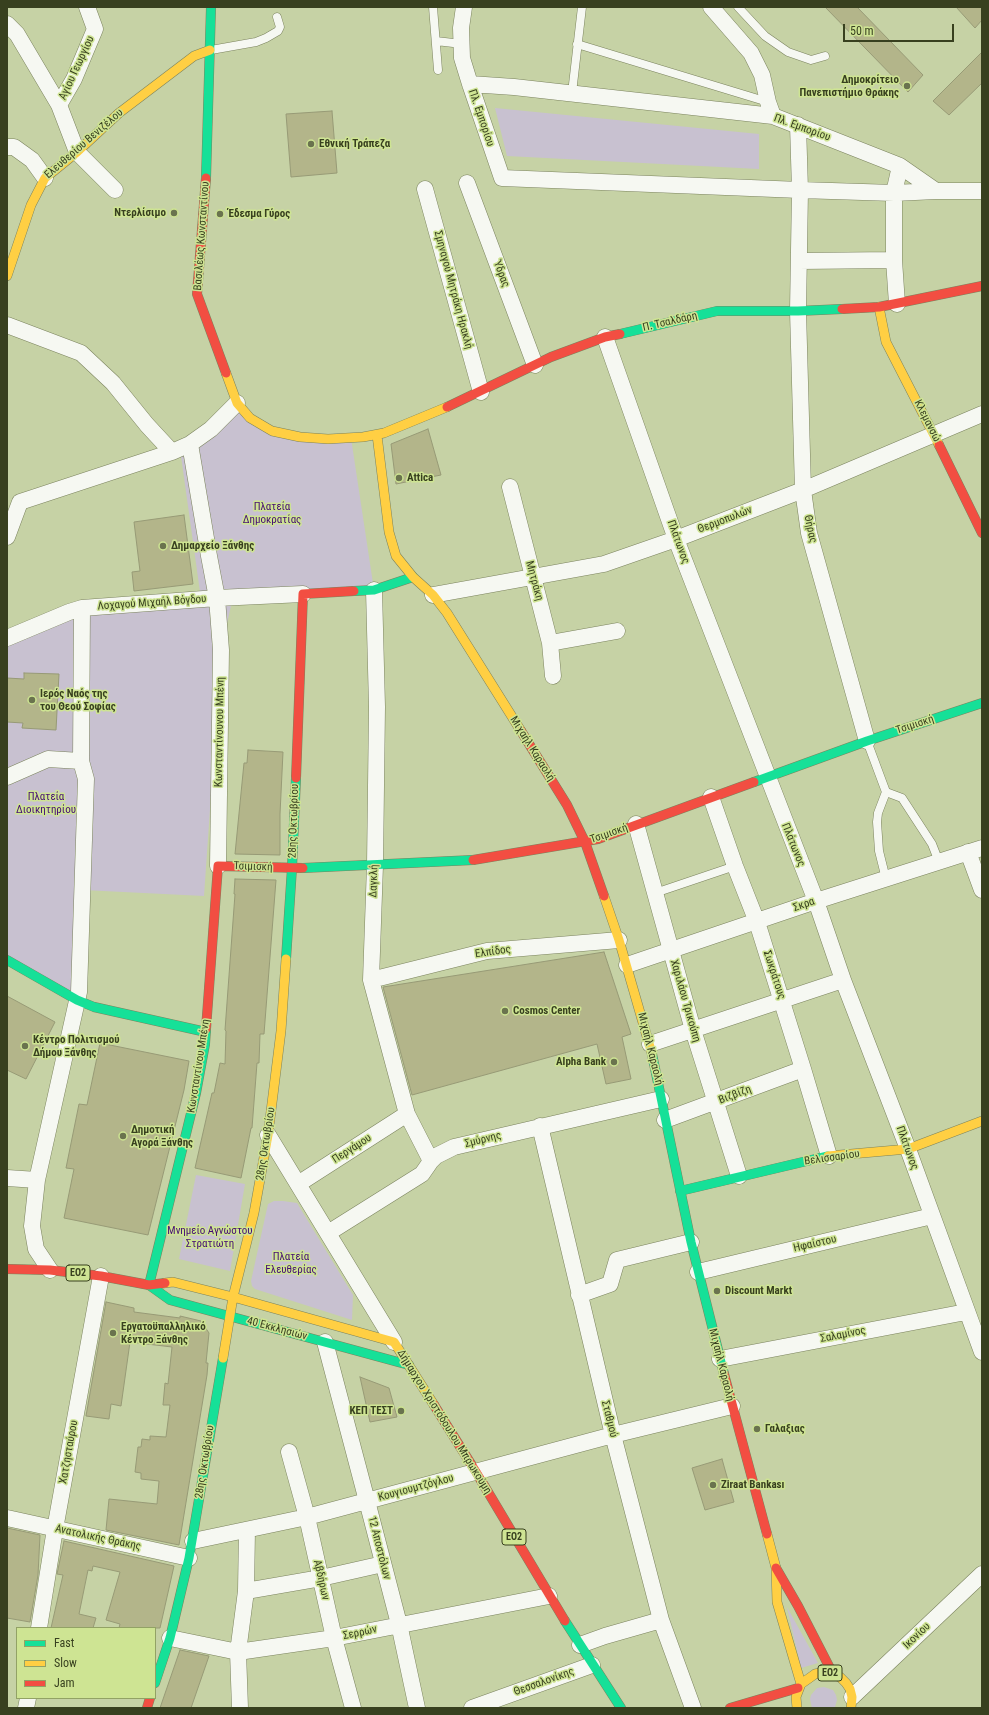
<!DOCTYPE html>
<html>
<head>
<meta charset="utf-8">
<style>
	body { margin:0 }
	#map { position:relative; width:989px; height:1715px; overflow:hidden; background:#c6d2a5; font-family:"Roboto Condensed",sans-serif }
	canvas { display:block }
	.frame { position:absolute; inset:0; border:8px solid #38401f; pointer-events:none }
	.legend { position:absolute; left:16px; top:1627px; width:140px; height:72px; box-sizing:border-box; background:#cee493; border:1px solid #92a265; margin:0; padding:5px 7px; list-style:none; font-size:12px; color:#38401f }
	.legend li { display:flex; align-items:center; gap:8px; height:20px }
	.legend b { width:20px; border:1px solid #92a265 }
	.scale { position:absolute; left:843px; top:24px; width:111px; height:18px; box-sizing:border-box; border:2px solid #38401f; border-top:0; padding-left:5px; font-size:12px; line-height:14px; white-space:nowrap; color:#38401f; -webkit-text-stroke:3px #cee493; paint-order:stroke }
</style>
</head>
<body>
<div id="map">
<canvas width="989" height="1715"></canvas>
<div class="frame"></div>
<ul class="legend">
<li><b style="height:5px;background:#16e098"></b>Fast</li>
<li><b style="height:5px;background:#ffcf43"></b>Slow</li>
<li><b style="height:5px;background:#f24e42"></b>Jam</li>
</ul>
<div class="scale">50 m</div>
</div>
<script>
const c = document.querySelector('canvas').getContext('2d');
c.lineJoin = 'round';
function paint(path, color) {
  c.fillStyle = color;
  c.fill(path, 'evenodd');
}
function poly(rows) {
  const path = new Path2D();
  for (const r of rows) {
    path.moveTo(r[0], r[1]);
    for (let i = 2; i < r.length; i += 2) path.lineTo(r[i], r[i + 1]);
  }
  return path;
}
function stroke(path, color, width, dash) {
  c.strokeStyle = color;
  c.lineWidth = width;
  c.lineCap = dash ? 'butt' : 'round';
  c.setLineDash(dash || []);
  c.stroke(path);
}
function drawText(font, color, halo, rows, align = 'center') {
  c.font = font + ' "Roboto Condensed",sans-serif';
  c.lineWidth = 3;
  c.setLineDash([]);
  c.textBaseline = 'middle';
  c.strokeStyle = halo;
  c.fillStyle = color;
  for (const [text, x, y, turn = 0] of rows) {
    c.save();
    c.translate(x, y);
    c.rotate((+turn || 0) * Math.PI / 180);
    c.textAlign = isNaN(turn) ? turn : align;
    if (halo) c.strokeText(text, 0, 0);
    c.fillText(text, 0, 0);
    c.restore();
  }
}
const green = poly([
	[495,108,759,134,759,169,507,156],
	[237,403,272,431,351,438,374,590,233,597,221,650,204,896,83,890,77,1000,7,962,7,639,82,608,201,599,180,449],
	[196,1175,245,1184,230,1271,179,1259],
	[274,1201,283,1201,297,1203,353,1295,352,1320,255,1289,252,1286,251,1281,268,1204],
	[787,1607,818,1663,801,1668],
	[824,1687,833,1690,836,1695,837,1700,835,1707,812,1708,810,1699,811,1695,817,1688]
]);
const building = poly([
	[825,7,857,7,923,75,908,92,825,7],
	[956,7,982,7,982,20,975,28,956,7],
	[982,52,982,83,949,115,933,101,982,52],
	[332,111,337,173,291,177,286,114,332,111],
	[428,429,441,475,396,484,391,444,428,429],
	[184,515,193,584,134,591,132,572,140,571,134,522,184,515],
	[24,673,59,674,56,730,22,728,23,723,7,722,7,678,24,679,24,673],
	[248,750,283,752,280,814,280,855,235,854,244,763,247,763,248,750],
	[235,879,276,880,264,1034,260,1034,259,1063,257,1063,252,1128,251,1128,241,1178,195,1168,212,1093,214,1093,220,1063,225,1064,226,1031,225,1030,235,894,234,894,235,879],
	[604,952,631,1034,622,1037,631,1079,606,1084,597,1044,412,1095,383,987,604,952],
	[7,996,55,1022,26,1079,7,1070,7,996],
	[100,1043,189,1061,184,1090,148,1235,64,1218,74,1169,66,1168,79,1104,87,1105,100,1043],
	[106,1302,134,1308,134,1312,180,1318,180,1316,201,1321,209,1333,206,1363,208,1363,207,1375,179,1545,106,1530,109,1499,157,1504,159,1481,141,1479,141,1473,135,1472,138,1447,141,1447,142,1439,150,1440,150,1436,166,1437,170,1405,163,1405,165,1383,168,1384,172,1347,130,1342,121,1406,111,1404,109,1419,86,1416,106,1302],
	[360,1377,389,1388,397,1417,370,1422,360,1377],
	[722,1459,734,1502,705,1510,692,1468,722,1459],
	[7,1528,40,1535,38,1575,30,1622,7,1618,7,1528],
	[64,1541,174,1566,160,1628,119,1628,120,1624,106,1620,120,1572,93,1566,92,1571,88,1570,79,1614,96,1618,93,1628,51,1628,63,1575,57,1574,64,1541],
	[180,1650,209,1656,191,1708,160,1708,180,1650]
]);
const lane = poly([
	[433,7,438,70],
	[738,7,765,36,788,52,811,60,825,56],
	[436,41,462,44],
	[577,44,768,102],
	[211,50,256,42,266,38,278,31,280,27,277,17],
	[572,93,582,7],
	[867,741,886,792,902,798,932,844,939,862],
	[886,792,878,813,877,822,879,851,886,879],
	[655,893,735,866]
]);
const street = poly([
	[464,7,461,28,462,58,470,84,502,178,800,190,894,193,936,191],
	[711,7,751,53,762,75,768,102,773,116],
	[7,24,17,34,59,105,77,152,115,190],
	[470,84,514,87,773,116,900,166,936,191,982,191],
	[59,105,74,79,95,29,87,7],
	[798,125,800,190,798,311,803,490,809,533,867,741],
	[7,147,14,147,32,160,45,178],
	[467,183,535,365],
	[425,189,481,392],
	[799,261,894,260],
	[897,304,894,260,894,193,900,166],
	[7,325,81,353,113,383,147,425,172,452],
	[605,337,676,539,816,901,843,980,908,1149,982,1352],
	[510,487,550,643,553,676],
	[7,537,20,502,172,452,190,444],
	[374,590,377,707,375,865,371,980,407,1114,431,1161],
	[433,595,604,564,676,539,803,490,982,414],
	[7,638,69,612,82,608,217,598,303,594],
	[550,643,617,631],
	[7,777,48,759,81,761],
	[711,797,735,866,757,922,803,1069,829,1156],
	[636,824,693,1030,739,1176],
	[968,852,982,890],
	[218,866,221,650,217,598,209,556,190,444,211,429,237,403],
	[627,965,816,901,982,848],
	[371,980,487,951,619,940],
	[650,1044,843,980],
	[665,1120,803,1069],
	[540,1126,613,1435,661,1620,693,1708],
	[268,1135,394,1342],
	[7,1178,37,1180],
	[298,1184,407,1114],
	[328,1233,422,1174,431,1161,436,1156,454,1147,661,1099],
	[50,1270,36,1249,32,1226,37,1180,79,992,86,779,81,761,82,608],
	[698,1272,932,1216],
	[579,1295,610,1284,617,1260,691,1242],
	[325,1342,367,1501,399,1624,417,1708],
	[720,1359,966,1312],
	[289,1452,307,1517,334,1638,353,1708],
	[7,1518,189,1558],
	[193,1541,307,1517,613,1435,732,1406],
	[246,1591,321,1578,383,1564],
	[39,1628,55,1529,101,1276],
	[170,1638,238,1652,334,1638,549,1596],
	[580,1645,605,1636,661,1620],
	[852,1697,982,1574],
	[26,1708,28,1698],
	[240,1708,238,1652,246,1591,247,1530],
	[472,1708,592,1665]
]);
const fast = poly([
	[206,178,211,7],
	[620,334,717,311,798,311,842,309],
	[354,591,374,590,413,577],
	[754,782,867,741,982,703],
	[303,868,473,860],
	[286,959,292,868,296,778],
	[7,960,77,1000,94,1007,206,1032],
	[652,1054,691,1242,724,1374],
	[680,1191,828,1156],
	[149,1285,196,1093,205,1044,206,1029],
	[149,1285,170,1300,409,1365],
	[565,1621,621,1708],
	[155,1683,170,1638,189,1558,223,1358]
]);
const slow = poly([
	[7,276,31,205,45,178,77,152,119,113,194,56,210,50],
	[879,307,886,342,939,445],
	[226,373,237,403,250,418,272,431,300,437,328,439,363,437,384,433,447,407],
	[377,435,389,532,396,556,413,577,433,595,447,613,521,731],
	[604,896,619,940,652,1054],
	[828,1156,908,1149,982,1121],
	[165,1283,173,1282,233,1297,394,1342,434,1405],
	[233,1297,254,1213,268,1135,281,1031,286,959],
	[223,1358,233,1297],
	[767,1534,776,1568,777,1602,801,1684],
	[797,1708,796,1697,801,1684,815,1674,824,1672,840,1677,846,1683,850,1689,852,1697,851,1708]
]);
const jam = poly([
	[206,178,197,294,226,373],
	[842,309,879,307,982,286],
	[447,407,551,357,605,337,620,334],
	[939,445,982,533],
	[521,731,567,805,585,842,604,896],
	[296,778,303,594,354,591],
	[473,860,598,839,754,782],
	[206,1029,218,866,303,868],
	[7,1269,50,1270,101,1276,149,1285,165,1283],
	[724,1374,767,1534],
	[434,1405,476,1472,565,1621],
	[776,1568,798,1606,833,1674],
	[147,1708,150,1698],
	[730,1708,798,1688]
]);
const markers = [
	[907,86,4,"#6a734e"],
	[311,144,4,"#6a734e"],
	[174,213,4,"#6a734e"],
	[220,214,4,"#6a734e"],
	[399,478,4,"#6a734e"],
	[163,546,4,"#6a734e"],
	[32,700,4,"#6a734e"],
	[505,1011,4,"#6a734e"],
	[25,1046,4,"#6a734e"],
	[614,1062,4,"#6a734e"],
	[123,1136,4,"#6a734e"],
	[717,1291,4,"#6a734e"],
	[113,1333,4,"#6a734e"],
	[401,1411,4,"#6a734e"],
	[757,1429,4,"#6a734e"],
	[713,1485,4,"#6a734e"]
];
const shields = [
	[78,1273,24],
	[514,1537,24],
	[830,1673,24]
];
const shieldNames = [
	["ΕΟ2",78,1273],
	["ΕΟ2",514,1537],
	["ΕΟ2",830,1673]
];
const streetNames = [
	["Αγίου Γεωργίου",77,68,-65],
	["Πλ. Εμπορίου",481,118,71],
	["Πλ. Εμπορίου",802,128,20],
	["Ελευθερίου Βενιζέλου",84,144,-41],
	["Βασιλέως Κωνσταντίνου",202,236,-86],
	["Ύδρας",501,274,69],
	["Σμηναγού Μητράκη Ηρακλή",453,290,75],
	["Π. Τσαλδάρη",670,322,-13],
	["Κλεμανσώ",927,421,63],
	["Θερμοπυλών",725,520,-21],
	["Θήρας",810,529,78],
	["Πλάτωνος",678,542,70],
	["Μητράκη",534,581,75],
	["Λοχαγού Μιχαήλ Βόγδου",152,603,-4],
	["Τσιμισκή",915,725,-18],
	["Κωνσταντίνουνου Μπένη",220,732,-89],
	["Μιχαήλ Καραολή",532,749,58],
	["28ης Οκτωβρίου",294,821,-88],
	["Τσιμισκή",609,834,-19],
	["Πλάτωνος",793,845,68],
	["Τσιμισκή",253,867,2],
	["Δαγκλή",374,881,-88],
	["Σκρα",804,905,-19],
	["Ελπίδος",493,952,-8],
	["Σωκράτους",774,975,72],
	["Χαριλάου Τρικούπη",685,1001,74],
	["Μιχαήλ Καραολή",650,1049,76],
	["Κωνσταντίνου Μπένη",199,1066,-81],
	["Βιζβίζη",735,1095,-21],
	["Σμύρνης",483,1140,-14],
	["28ης Οκτωβρίου",266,1144,-81],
	["Πλάτωνος",907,1148,70],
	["Περγάμου",352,1149,-33],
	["Βελισσαρίου",832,1158,-8],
	["Ηφαίστου",815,1244,-13],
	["40 Εκκλησιών",277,1329,15],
	["Σαλαμίνος",843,1335,-11],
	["Μιχαήλ Καραολή",721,1365,76],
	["Σταθμού",609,1419,76],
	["Δήμαρχου Χριστόδουλου Μπρωκούμη",444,1422,58],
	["Χατζησταύρου",69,1452,-80],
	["28ης Οκτωβρίου",205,1462,-81],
	["Κουγιουμτζόγλου",416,1488,-15],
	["Ανατολικής Θράκης",98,1538,12],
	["12 Αποστόλων",379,1548,76],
	["Αβδήρων",321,1580,77],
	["Σερρών",360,1633,-12],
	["Ικονίου",917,1636,-44],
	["Θεσσαλονίκης",544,1682,-20]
];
const poiNames = [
	["Δημοκρίτειο",899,80,"right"],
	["Πανεπιστήμιο Θράκης",899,93,"right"],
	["Εθνική Τράπεζα",319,144],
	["Ντερλίσιμο",166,213,"right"],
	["Έδεσμα Γύρος",228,214],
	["Attica",407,478],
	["Δημαρχείο Ξάνθης",171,546],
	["Ιερός Ναός της",40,694],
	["του Θεού Σοφίας",40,707],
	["Cosmos Center",513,1011],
	["Κέντρο Πολιτισμού",33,1040],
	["Δήμου Ξάνθης",33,1053],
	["Alpha Bank",606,1062,"right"],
	["Δημοτική",131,1130],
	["Αγορά Ξάνθης",131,1143],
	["Discount Markt",725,1291],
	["Εργατοϋπαλληλικό",121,1327],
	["Κέντρο Ξάνθης",121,1340],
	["ΚΕΠ ΤΕΣΤ",393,1411,"right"],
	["Γαλαξιας",765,1429],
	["Ziraat Bankası",721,1485]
];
const parkNames = [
	["Πλατεία",272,507],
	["Δημοκρατίας",272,520],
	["Πλατεία",46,797],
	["Διοικητηρίου",46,810],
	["Μνημείο Αγνώστου",210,1231],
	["Στρατιώτη",210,1244],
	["Πλατεία",291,1257],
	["Ελευθερίας",291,1270]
];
paint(green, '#c8c1d0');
paint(building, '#b3b58a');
stroke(building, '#979a76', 1);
stroke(lane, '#7b835e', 9);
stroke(street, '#7b835e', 17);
stroke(fast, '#7b835e', 10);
stroke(slow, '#7b835e', 10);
stroke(jam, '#7b835e', 10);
stroke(lane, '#f6f8f2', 8);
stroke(street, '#f6f8f2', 16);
stroke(fast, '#16e098', 9);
stroke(slow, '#ffcf43', 9);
stroke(jam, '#f24e42', 9);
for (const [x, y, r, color] of markers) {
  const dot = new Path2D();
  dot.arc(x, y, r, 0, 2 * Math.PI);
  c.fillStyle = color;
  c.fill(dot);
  stroke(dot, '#cee493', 1.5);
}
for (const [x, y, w] of shields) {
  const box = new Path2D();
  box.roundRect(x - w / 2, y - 8, w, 16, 3);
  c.fillStyle = '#cee493';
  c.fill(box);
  stroke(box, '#38401f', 1);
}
drawText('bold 10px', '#38401f', null, shieldNames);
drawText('11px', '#38401f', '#cee493', streetNames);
drawText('bold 11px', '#38401f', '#cee493', poiNames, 'left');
drawText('11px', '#430975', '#cee493', parkNames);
</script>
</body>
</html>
